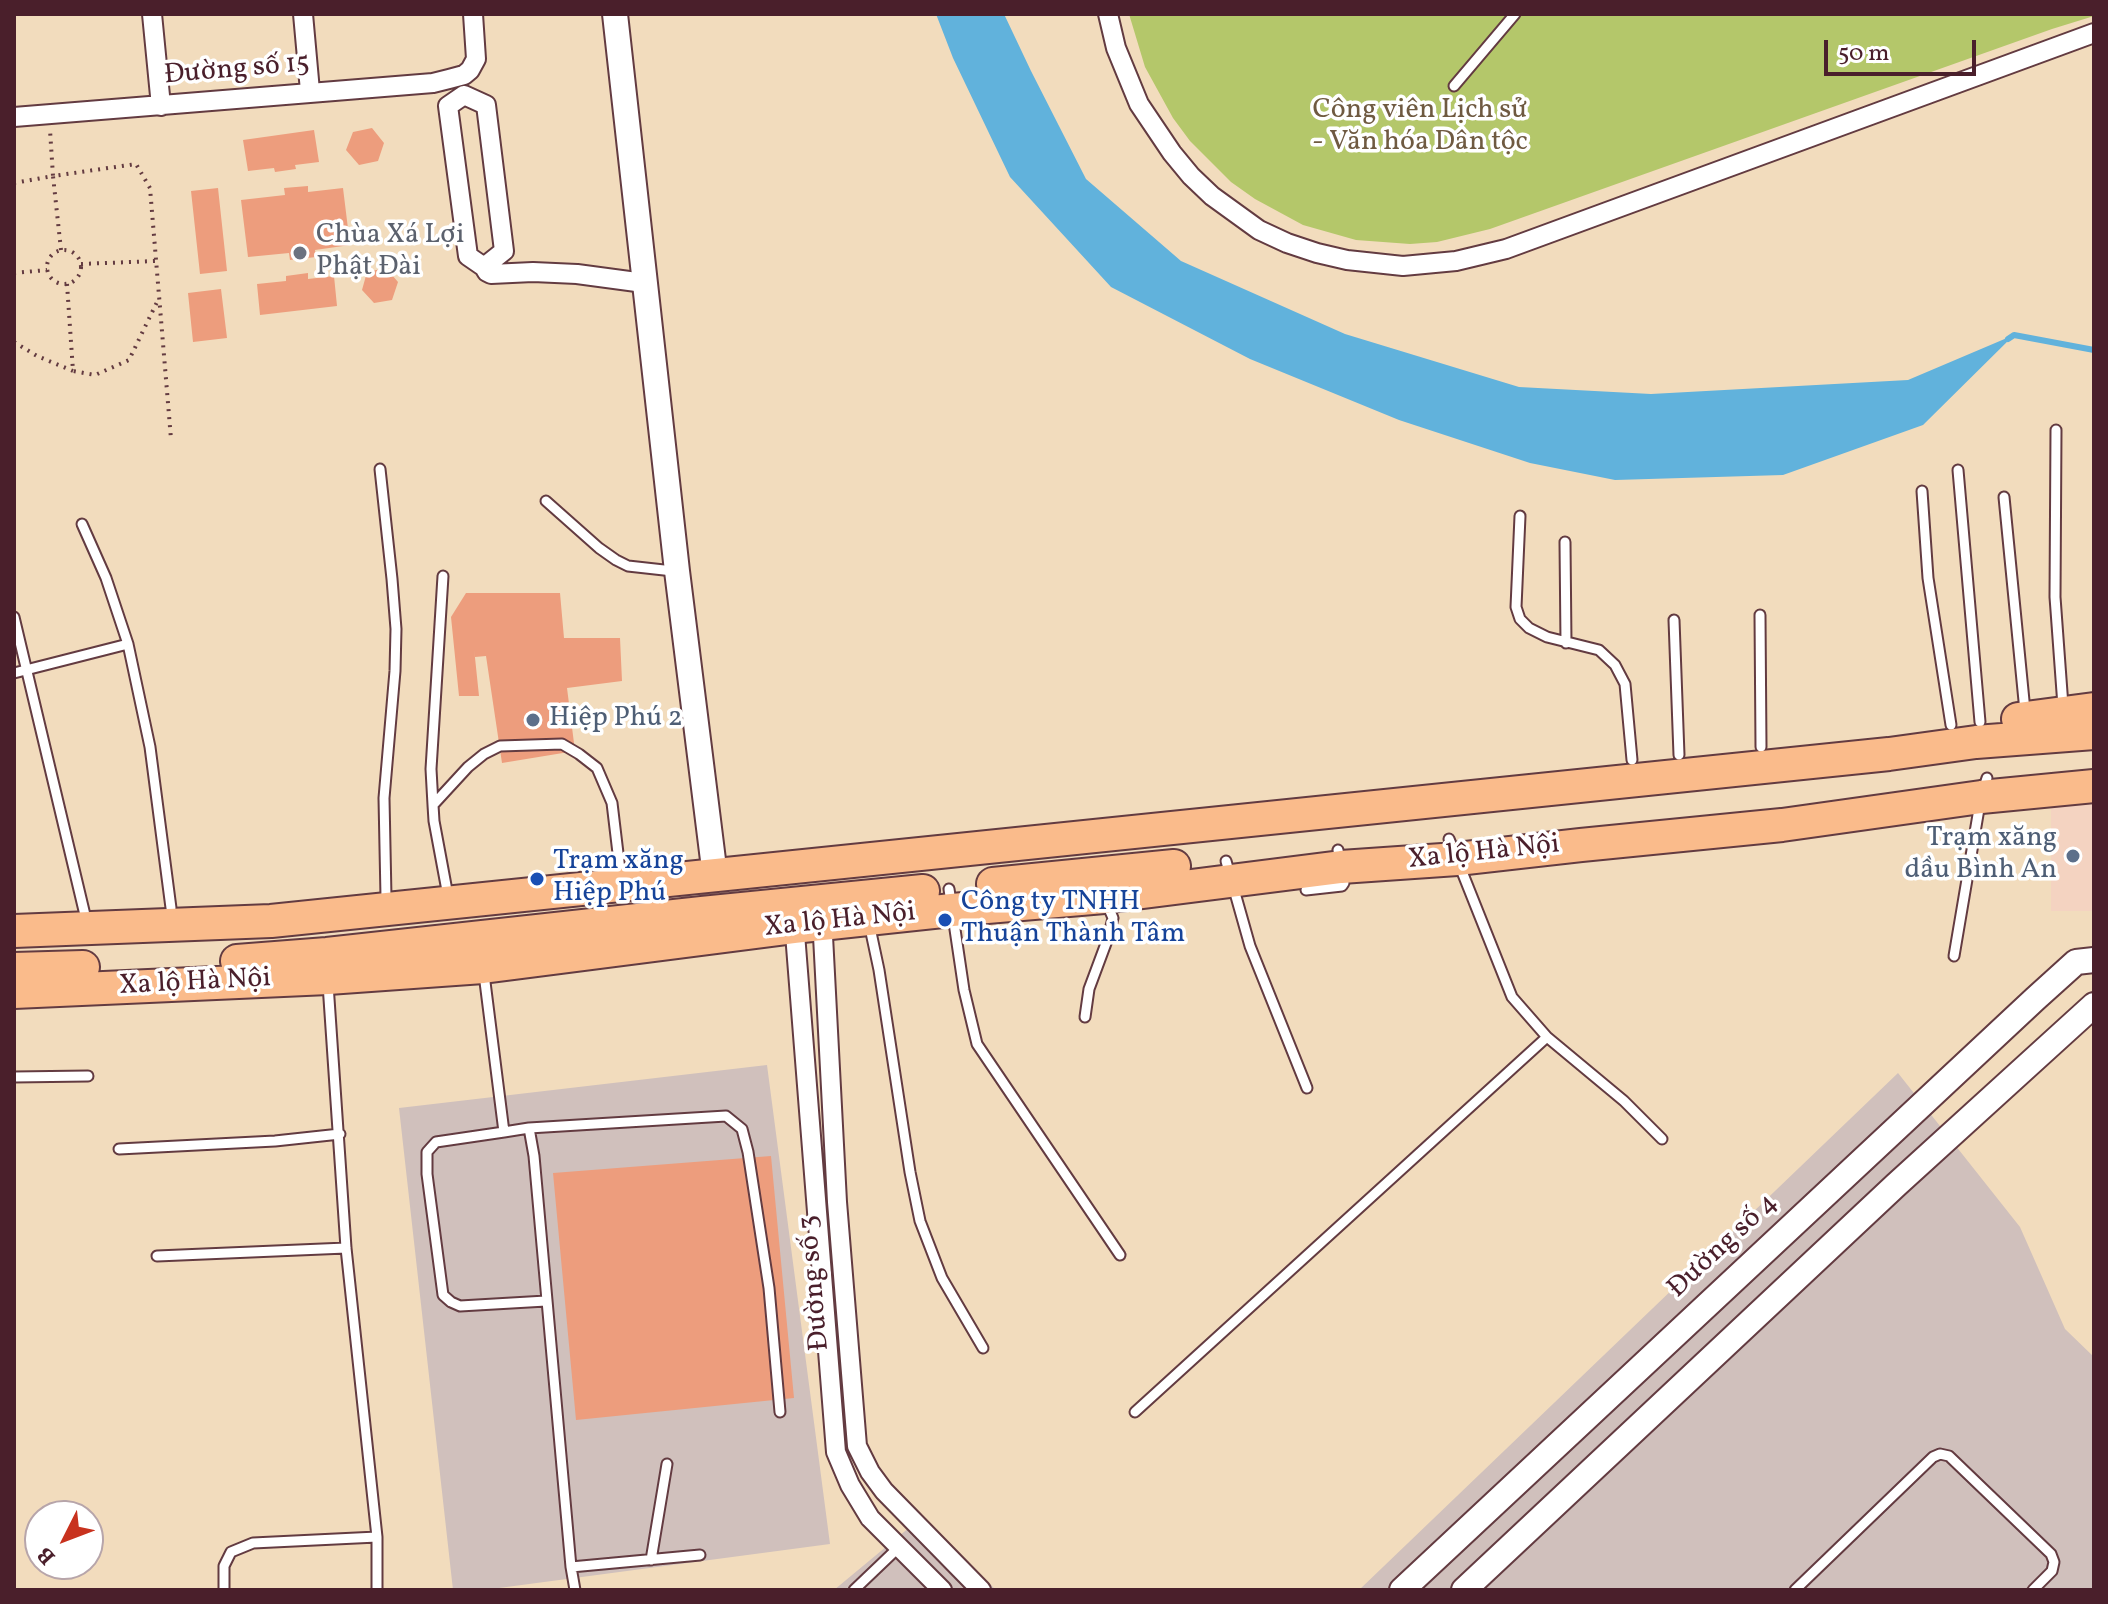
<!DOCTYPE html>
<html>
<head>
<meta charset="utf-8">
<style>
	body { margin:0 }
	#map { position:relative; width:2108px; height:1604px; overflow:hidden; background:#f2dcbd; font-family:Vollkorn,serif }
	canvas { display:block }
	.frame { position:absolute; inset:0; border:16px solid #4a1f2b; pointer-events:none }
	.north { position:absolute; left:24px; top:1500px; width:80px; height:80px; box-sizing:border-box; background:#fff; border:2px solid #b7a5aa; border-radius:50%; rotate:228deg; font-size:22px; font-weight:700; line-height:32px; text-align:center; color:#4a1f2b }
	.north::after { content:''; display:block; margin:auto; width:28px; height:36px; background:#c8321e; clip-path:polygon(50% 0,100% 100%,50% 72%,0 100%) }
	.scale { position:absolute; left:1824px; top:40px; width:152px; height:36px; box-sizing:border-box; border:4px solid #4a1f2b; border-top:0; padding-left:10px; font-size:24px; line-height:28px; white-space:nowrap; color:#4a1f2b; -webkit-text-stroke:6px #fff; paint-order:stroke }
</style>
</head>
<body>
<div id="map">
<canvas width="2108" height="1604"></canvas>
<div class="frame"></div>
<div class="north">B</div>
<div class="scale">50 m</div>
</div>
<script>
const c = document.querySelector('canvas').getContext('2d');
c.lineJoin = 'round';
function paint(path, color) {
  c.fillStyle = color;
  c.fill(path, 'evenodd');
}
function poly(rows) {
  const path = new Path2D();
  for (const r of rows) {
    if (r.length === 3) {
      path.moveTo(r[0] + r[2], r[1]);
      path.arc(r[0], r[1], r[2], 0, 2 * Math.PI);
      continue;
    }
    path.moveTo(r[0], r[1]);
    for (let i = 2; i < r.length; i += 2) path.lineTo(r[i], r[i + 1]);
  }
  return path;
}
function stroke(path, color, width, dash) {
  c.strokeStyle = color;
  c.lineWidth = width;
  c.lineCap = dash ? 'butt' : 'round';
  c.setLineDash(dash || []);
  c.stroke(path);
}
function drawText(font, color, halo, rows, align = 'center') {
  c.font = font + ' Vollkorn,serif';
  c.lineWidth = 7;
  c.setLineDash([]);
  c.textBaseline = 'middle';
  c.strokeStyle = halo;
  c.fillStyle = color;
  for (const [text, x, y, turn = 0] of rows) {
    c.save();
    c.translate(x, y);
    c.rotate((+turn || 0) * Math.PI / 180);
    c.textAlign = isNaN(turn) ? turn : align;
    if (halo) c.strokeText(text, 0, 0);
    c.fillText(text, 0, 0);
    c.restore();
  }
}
const built = poly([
	[2094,796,2094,911,2051,911,2051,802]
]);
const industrial = poly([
	[767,1065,830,1544,484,1590,453,1590,399,1108],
	[1898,1073,2020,1227,2065,1329,2094,1357,2094,1590,1359,1590],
	[922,1517,996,1590,834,1590]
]);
const green = poly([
	[1129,14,2094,14,2094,16,2052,29,1490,229,1437,242,1410,244,1356,240,1303,225,1255,199,1231,182,1190,141,1173,118,1145,67]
]);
const water = poly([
	[936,14,1004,14,1031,71,1086,179,1181,261,1345,334,1519,387,1651,394,1908,380,2014,335,1923,425,1783,475,1615,480,1530,463,1399,420,1250,359,1111,287,1010,177,953,58]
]);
const stream = poly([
	[2008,339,2014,335,2094,350]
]);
const building = poly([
	[372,128,384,143,378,161,359,165,346,150,353,132],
	[314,130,319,162,295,165,296,169,275,172,274,168,248,171,243,140],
	[308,186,308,192,343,188,350,245,315,250,316,257,290,260,289,253,248,257,241,200,285,195,284,188],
	[218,188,227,271,200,274,191,191],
	[386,268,398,282,392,300,374,303,362,290,367,272],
	[308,273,308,279,334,276,337,306,260,315,257,284,286,281,286,276],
	[221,289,227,338,193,342,188,293],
	[466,593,560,593,564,638,620,638,622,681,567,688,575,751,502,763,486,656,475,657,474,648,479,696,459,696,451,617],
	[771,1156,794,1398,576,1420,553,1173]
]);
const path = poly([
	[14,183,53,176,50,130],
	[61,250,53,176,136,164,150,188,171,439],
	[64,267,17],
	[81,264,156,261],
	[14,273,47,270],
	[67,284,73,371,95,375,129,360,158,300],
	[14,342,37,356,73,371]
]);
const service = poly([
	[1454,86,1515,14],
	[2056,430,2055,597,2063,706],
	[380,469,392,579,396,629,395,671,384,798,386,897],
	[1958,470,1980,722],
	[1922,491,1928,578,1951,725],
	[2004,497,2025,711],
	[546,501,599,548,616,560,628,566,673,571],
	[1520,516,1516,607,1520,619,1529,628,1547,637,1599,650,1615,665,1625,684,1632,760],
	[82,524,106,578,128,644,150,747,171,908],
	[1565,542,1566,643],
	[1760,615,1761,747],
	[14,617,85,915],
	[1674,620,1679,755],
	[14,673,128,644],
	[433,805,431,769,443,576],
	[1449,839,1512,997,1547,1037,1624,1101,1662,1139],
	[1226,861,1250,946,1307,1088],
	[949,889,964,990,977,1044,1120,1255],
	[1306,890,1342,886,1344,883,1338,850],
	[448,896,434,821,433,805,468,767,484,754,500,746,562,744,579,754,597,768,612,803,620,870],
	[869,923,879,970,910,1172,920,1221,942,1278,983,1348],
	[1954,956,1981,797,1987,778],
	[484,974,504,1132,529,1128,534,1156,571,1567,575,1590],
	[328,984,346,1248,377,1537,377,1590],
	[1085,1017,1089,989,1108,938,1113,918,1106,902],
	[14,1077,88,1076],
	[529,1128,726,1116,742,1129,748,1152,769,1288,780,1412],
	[504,1132,436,1142,427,1152,427,1174,443,1295,451,1302,460,1306,546,1301],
	[119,1149,275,1141,340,1134],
	[157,1256,346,1248],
	[1135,1412,1547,1037],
	[651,1560,667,1464],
	[571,1567,700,1555],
	[224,1590,224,1566,231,1552,253,1543,377,1537],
	[854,1590,899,1547],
	[1795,1590,1933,1457,1940,1454,1949,1456,2051,1554,2054,1562,2052,1571,2033,1590]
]);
const minor = poly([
	[152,14,161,106],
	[303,14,310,91],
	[1108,14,1116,48,1139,104,1172,153,1191,176,1212,196,1259,230,1287,243,1317,253,1347,260,1403,266,1456,261,1506,249,2094,33],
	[464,95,448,106,468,256,484,267,487,272,491,274,533,272,577,274,644,283],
	[464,95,486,105,504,251,484,267],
	[14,117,433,83,449,79,464,75,470,70,476,59,473,14],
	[822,917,837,1202,857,1446,870,1472,884,1491,981,1590],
	[794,921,836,1452,850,1485,870,1518,942,1590]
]);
const tertiary = poly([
	[615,14,677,571,713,860],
	[1402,1590,2035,999,2076,962,2094,960],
	[1464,1590,1896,1185,2094,1005]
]);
const trunk = poly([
	[2018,719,2094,709],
	[993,884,1174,866],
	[14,931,271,921,1889,754,1976,742,2094,733],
	[237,961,327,954,702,913,923,891],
	[14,969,83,967],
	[14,992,328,978,483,967,795,927,952,910,1104,897,1341,867,1457,859,1581,845,1782,825,1981,797,2094,786]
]);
const markers = [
	[300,253,8,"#6b7280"],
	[533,720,8,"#5c6f8a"],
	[2073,856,8,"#5c6f8a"],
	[537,879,8,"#1a4fb4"],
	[945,920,8,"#1a4fb4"]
];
const streetNames = [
	["Đường số 15",237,71,-5],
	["Xa lộ Hà Nội",1484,854,-6],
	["Xa lộ Hà Nội",840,922,-6],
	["Xa lộ Hà Nội",195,984,-3],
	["Đường số 4",1724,1247,-43],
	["Đường số 3",816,1283,-95]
];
const parkNames = [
	["Công viên Lịch sử",1420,112],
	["- Văn hóa Dân tộc",1420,144]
];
const worshipNames = [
	["Chùa Xá Lợi",316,237],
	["Phật Đài",316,269]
];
const serviceNames = [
	["Hiệp Phú 2",549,720],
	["Trạm xăng",2057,840,"right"],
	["dầu Bình An",2057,872,"right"]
];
const transitNames = [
	["Trạm xăng",553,863],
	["Hiệp Phú",553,895],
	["Công ty TNHH",961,904],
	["Thuận Thành Tâm",961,936]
];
paint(built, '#f4d3c1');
paint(industrial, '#d0c0bc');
paint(green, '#b4c76a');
paint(water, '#61b2dc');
stroke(stream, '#61b2dc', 6);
paint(building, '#ed9d7d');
stroke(service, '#633b41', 13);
stroke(minor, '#633b41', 22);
stroke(tertiary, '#633b41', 28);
stroke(trunk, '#633b41', 36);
stroke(path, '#633b41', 4, [2, 6]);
stroke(service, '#fff', 9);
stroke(minor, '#fff', 18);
stroke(tertiary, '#fff', 24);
stroke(trunk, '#fabb8b', 32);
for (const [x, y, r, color] of markers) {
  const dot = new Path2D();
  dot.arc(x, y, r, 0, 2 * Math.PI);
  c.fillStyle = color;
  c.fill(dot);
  stroke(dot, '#fff', 3);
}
drawText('28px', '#4a1f2b', '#fff', streetNames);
drawText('28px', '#6f5a41', '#fff', parkNames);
drawText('28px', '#5b616d', '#fff', worshipNames, 'left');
drawText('28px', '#4e5e75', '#fff', serviceNames, 'left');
drawText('28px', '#164399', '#fff', transitNames, 'left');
</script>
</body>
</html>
